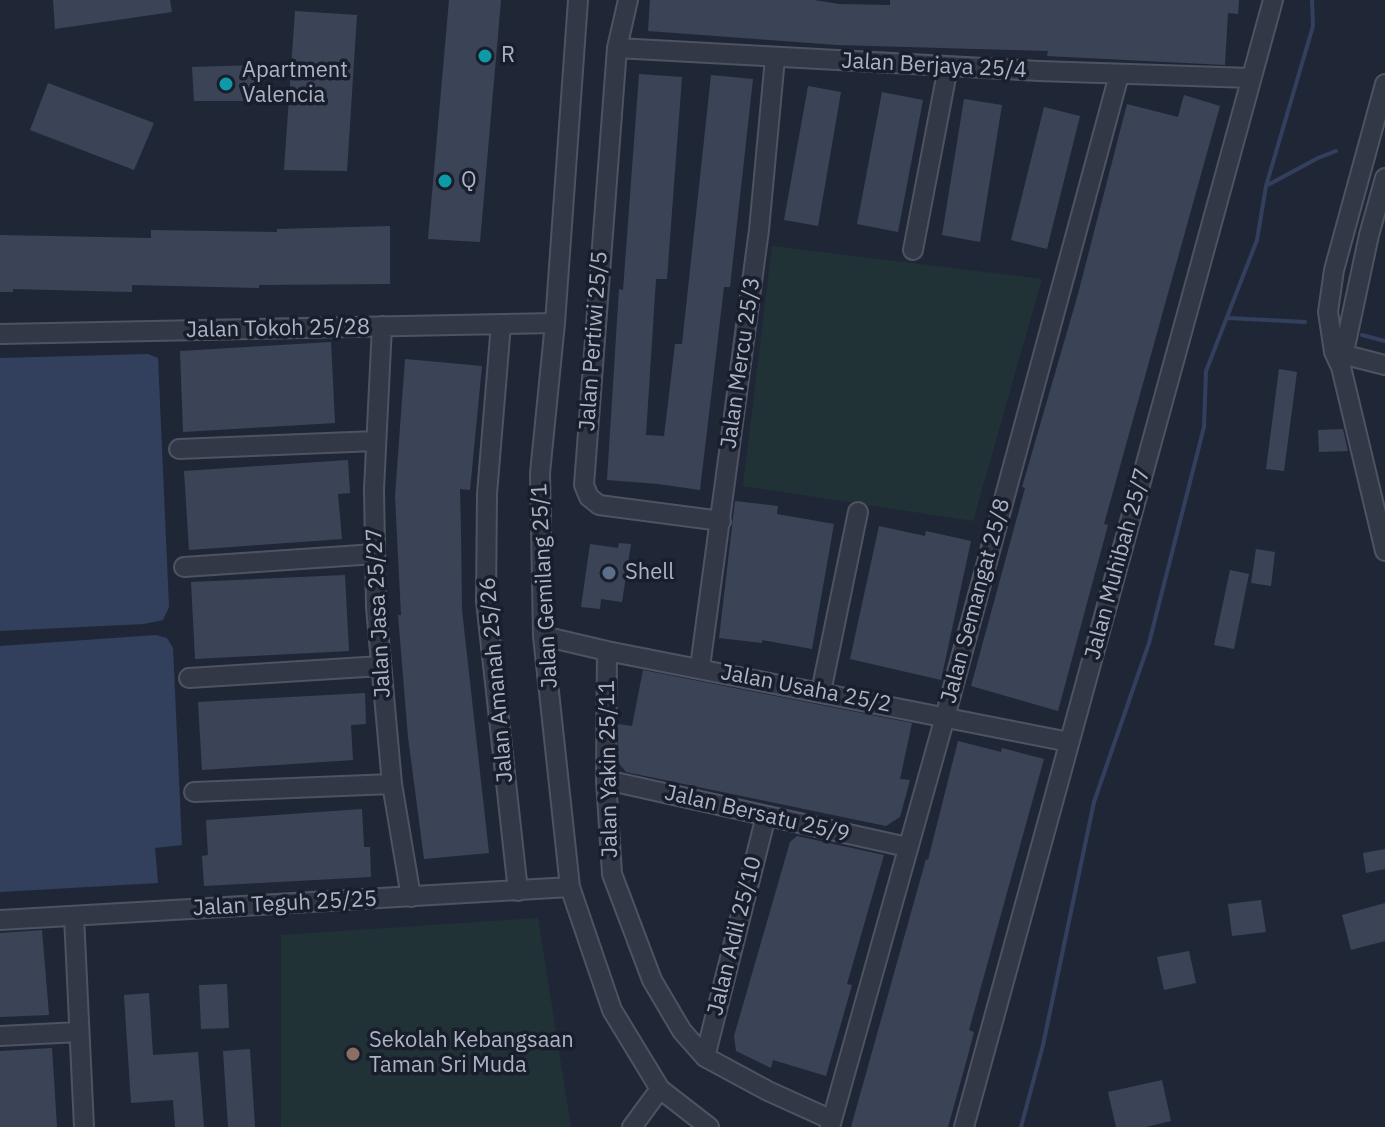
<!DOCTYPE html>
<html>
<head>
<meta charset="utf-8">
<style>
	body { margin:0 }
	canvas { display:block; background:#1f2636 }
</style>
</head>
<body>
<canvas width="1385" height="1127"></canvas>
<script>
const c = document.querySelector('canvas').getContext('2d');
c.lineJoin = 'round';
function paint(path, color) {
  c.fillStyle = color;
  c.fill(path, 'evenodd');
}
function poly(rows) {
  const path = new Path2D();
  for (const r of rows) {
    path.moveTo(r[0], r[1]);
    for (let i = 2; i < r.length; i += 2) path.lineTo(r[i], r[i + 1]);
  }
  return path;
}
function stroke(path, color, width, dash) {
  c.strokeStyle = color;
  c.lineWidth = width;
  c.lineCap = dash ? 'butt' : 'round';
  c.setLineDash(dash || []);
  c.stroke(path);
}
function drawText(font, color, halo, rows, align = 'center') {
  c.font = font + ' "IBM Plex Sans",sans-serif';
  c.lineWidth = 7;
  c.setLineDash([]);
  c.textBaseline = 'middle';
  c.strokeStyle = halo;
  c.fillStyle = color;
  for (const [text, x, y, turn = 0] of rows) {
    c.save();
    c.translate(x, y);
    c.rotate((+turn || 0) * Math.PI / 180);
    c.textAlign = isNaN(turn) ? turn : align;
    if (halo) c.strokeText(text, 0, 0);
    c.fillText(text, 0, 0);
    c.restore();
  }
}
const green = poly([
	[772,246,1042,279,973,521,743,486],
	[538,918,571,1127,281,1127,281,935]
]);
const water = poly([
	[148,354,158,358,169,607,163,620,144,624,0,631,0,358],
	[156,635,167,638,173,648,182,845,155,848,158,883,0,892,0,646]
]);
const stream = poly([
	[1266,186,1318,158,1336,151],
	[1228,318,1305,322],
	[1362,335,1385,341],
	[1021,1127,1043,1045,1094,802,1149,643,1204,427,1206,371,1257,240,1266,186,1313,26,1312,0]
]);
const building = poly([
	[53,0,170,0,172,12,55,29],
	[449,0,501,0,480,242,428,239],
	[650,0,814,0,839,4,890,5,890,0,1239,0,1238,14,1228,13,1225,65,1047,56,1048,51,837,45,648,31],
	[295,11,357,15,347,171,284,170],
	[258,65,259,101,194,101,192,67],
	[639,74,682,77,667,279,656,279,646,435,664,436,675,344,682,344,711,75,753,79,730,287,724,287,700,490,658,484,607,480,619,289,623,290],
	[48,83,154,123,134,170,30,130],
	[808,86,841,92,818,226,784,220],
	[882,92,923,100,898,232,857,224],
	[1184,95,1220,106,1104,524,1108,525,1058,711,971,686,1025,488,1022,487,1078,294,1127,104,1178,117],
	[964,99,1002,105,980,242,942,235],
	[1044,107,1080,116,1047,249,1011,240],
	[390,226,390,284,259,285,259,288,132,285,132,292,13,289,13,292,0,292,0,235,151,238,151,230,277,232,277,229],
	[331,342,335,423,183,432,180,351],
	[405,359,482,366,470,490,460,489,461,531,462,610,489,853,424,859,408,737,398,615,401,615,395,496],
	[1279,369,1297,372,1284,471,1266,469],
	[1343,429,1348,451,1319,452,1318,430],
	[348,460,350,493,338,494,342,539,189,550,184,471],
	[735,501,778,506,777,514,834,524,812,649,762,640,762,643,719,638],
	[879,526,925,536,926,531,971,541,941,680,850,659],
	[619,543,631,544,622,602,601,599,600,609,581,607,590,544,618,548],
	[1256,549,1275,552,1271,586,1251,583],
	[1230,570,1249,574,1234,649,1214,645],
	[345,575,349,651,195,659,191,582],
	[643,670,912,723,900,779,910,780,900,817,886,826,626,772,618,762,618,724,632,726],
	[365,693,366,724,351,725,353,760,202,770,198,702],
	[958,741,1001,752,1002,748,1044,759,969,1030,974,1032,967,1059,948,1127,851,1127,926,859,928,860],
	[362,809,364,847,370,847,371,877,204,886,202,856,208,855,206,820],
	[797,836,884,855,847,984,852,985,826,1076,773,1060,771,1068,736,1051,734,1036,790,842],
	[1385,849,1385,869,1366,873,1363,853],
	[1261,900,1266,932,1232,936,1228,904],
	[1385,903,1385,941,1351,950,1342,915],
	[42,930,49,1015,0,1017,0,933],
	[1189,951,1196,983,1164,990,1157,957],
	[227,984,229,1028,201,1029,199,985],
	[149,993,153,1055,198,1052,204,1127,175,1127,173,1100,131,1103,124,995],
	[52,1048,57,1127,0,1127,0,1051],
	[250,1049,255,1127,228,1127,223,1051],
	[1162,1080,1171,1121,1146,1127,1116,1127,1108,1092]
]);
const minor = poly([
	[578,0,555,323,540,473,543,636,570,887,612,1010,660,1089,709,1127],
	[628,0,617,48,584,485,589,497,599,505,721,521],
	[617,48,1039,71,1251,78],
	[1385,84,1334,270,1328,312,1334,352,1341,367,1385,551],
	[913,250,948,67],
	[501,324,487,494,486,601,518,891],
	[382,326,374,489,376,607,392,784,411,897],
	[0,334,555,323],
	[1334,352,1385,365],
	[1341,366,1369,235,1385,178],
	[179,449,376,441],
	[184,567,375,554],
	[543,636,607,651,1069,742],
	[607,651,606,780,612,874,652,980,682,1031,705,1057,768,1091,832,1120],
	[700,667,759,230,775,58],
	[189,678,381,666],
	[821,692,858,512],
	[606,780,907,847],
	[194,792,392,784],
	[74,916,84,1127],
	[0,920,570,887],
	[0,1036,79,1032],
	[705,1057,766,816],
	[632,1127,660,1089],
	[830,1127,945,717,1119,75],
	[964,1127,1273,0]
]);
const markers = [
	[485,56,8,"#0f9aa8"],
	[226,84,8,"#0f9aa8"],
	[445,181,8,"#0f9aa8"],
	[609,573,8,"#5c6f8a"],
	[353,1054,8,"#8d6e63"]
];
const poiNames = [
	["R",501,56],
	["Apartment",242,71],
	["Valencia",242,96],
	["Q",461,181],
	["Shell",625,573],
	["Sekolah Kebangsaan",369,1041],
	["Taman Sri Muda",369,1066]
];
const streetNames = [
	["Jalan Berjaya 25/4",934,66,3],
	["Jalan Tokoh 25/28",278,329,-1],
	["Jalan Pertiwi 25/5",594,341,-86],
	["Jalan Mercu 25/3",741,363,-82],
	["Jalan Muhibah 25/7",1118,564,-75],
	["Jalan Gemilang 25/1",545,586,-93],
	["Jalan Semangat 25/8",976,601,-75],
	["Jalan Jasa 25/27",379,613,-93],
	["Jalan Amanah 25/26",497,680,-95],
	["Jalan Usaha 25/2",806,689,11],
	["Jalan Yakin 25/11",609,769,-91],
	["Jalan Bersatu 25/9",757,814,13],
	["Jalan Teguh 25/25",285,904,-3],
	["Jalan Adil 25/10",735,936,-76]
];
paint(green, '#213237');
paint(water, '#32405e');
stroke(stream, '#32405e', 4);
paint(building, '#3b4457');
stroke(minor, '#4d5362', 22);
stroke(minor, '#323846', 18);
for (const [x, y, r, color] of markers) {
  const dot = new Path2D();
  dot.arc(x, y, r, 0, 2 * Math.PI);
  c.fillStyle = color;
  c.fill(dot);
  stroke(dot, '#181e2b', 3);
}
drawText('22px', '#acb3c4', '#181e2b', poiNames, 'left');
drawText('22px', '#acb3c4', '#181e2b', streetNames);
</script>
</body>
</html>
